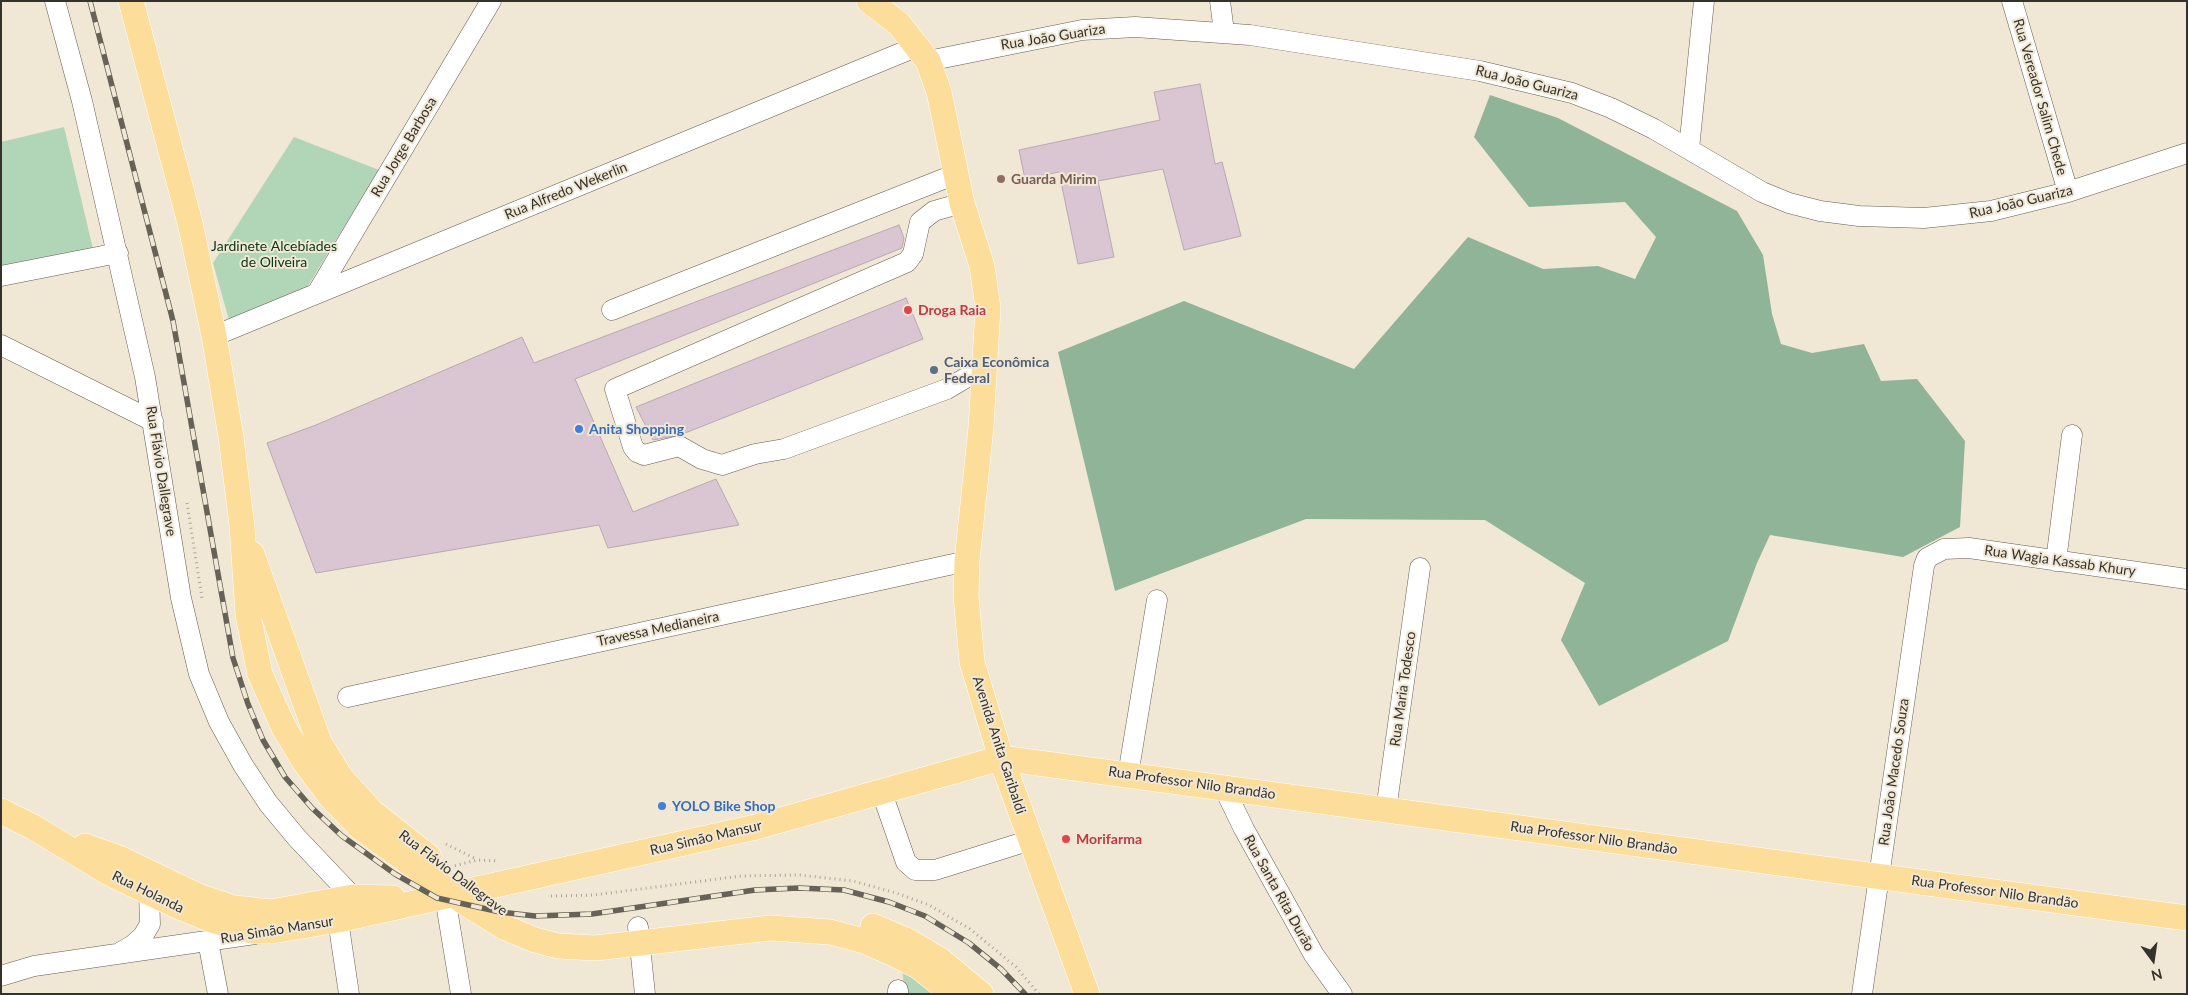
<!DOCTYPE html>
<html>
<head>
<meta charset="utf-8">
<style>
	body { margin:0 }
	#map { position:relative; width:2188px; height:995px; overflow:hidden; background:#f0e7d5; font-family:Lato,sans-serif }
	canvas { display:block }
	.frame { position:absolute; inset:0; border:2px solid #35322b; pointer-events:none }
	.north { position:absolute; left:2128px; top:935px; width:50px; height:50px; -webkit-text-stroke:4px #f0e7d5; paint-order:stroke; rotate:166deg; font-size:14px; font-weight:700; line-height:20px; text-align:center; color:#35322b }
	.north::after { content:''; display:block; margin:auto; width:18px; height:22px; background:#35322b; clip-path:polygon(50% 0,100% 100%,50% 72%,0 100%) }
</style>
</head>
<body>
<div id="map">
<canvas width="2188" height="995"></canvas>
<div class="frame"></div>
<div class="north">N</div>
</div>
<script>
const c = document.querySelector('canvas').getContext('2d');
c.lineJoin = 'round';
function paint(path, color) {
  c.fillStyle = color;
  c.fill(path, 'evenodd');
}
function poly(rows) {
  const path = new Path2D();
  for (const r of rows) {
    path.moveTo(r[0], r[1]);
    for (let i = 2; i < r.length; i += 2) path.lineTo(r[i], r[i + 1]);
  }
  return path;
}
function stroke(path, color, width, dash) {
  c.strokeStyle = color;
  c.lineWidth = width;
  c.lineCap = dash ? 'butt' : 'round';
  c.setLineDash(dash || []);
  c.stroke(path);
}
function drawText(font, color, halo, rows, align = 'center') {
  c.font = font + ' Lato,sans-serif';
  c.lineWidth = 4;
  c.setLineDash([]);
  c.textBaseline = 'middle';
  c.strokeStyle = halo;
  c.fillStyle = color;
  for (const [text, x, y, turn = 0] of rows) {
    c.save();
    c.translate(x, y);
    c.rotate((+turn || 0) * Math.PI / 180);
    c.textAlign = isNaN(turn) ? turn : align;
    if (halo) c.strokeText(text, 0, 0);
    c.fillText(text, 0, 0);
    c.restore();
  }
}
const green = poly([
	[64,127,93,249,1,271,1,142],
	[294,137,379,170,304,292,229,320,213,263],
	[902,968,938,994,905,994]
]);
const forest = poly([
	[1490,95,1558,118,1737,211,1763,255,1772,314,1781,344,1812,353,1864,344,1881,381,1917,379,1965,441,1960,527,1903,557,1770,535,1757,563,1728,641,1599,706,1561,640,1585,583,1485,520,1306,519,1115,591,1058,352,1184,301,1354,369,1468,237,1543,269,1598,266,1635,279,1656,237,1625,202,1529,207,1474,137]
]);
const building = poly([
	[1200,84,1215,164,1222,162,1241,236,1184,250,1163,169,1098,181,1114,257,1078,264,1059,172,1025,179,1019,150,1160,120,1154,92,1200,84],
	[899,225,904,238,902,248,575,379,633,512,716,479,739,525,608,548,599,525,316,573,267,443,316,425,522,337,534,363,899,225],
	[906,298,923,339,680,435,653,440,636,407,906,298]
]);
const path = poly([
	[187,503,202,598],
	[446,844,476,859],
	[450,867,477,860,498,861],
	[551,896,594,895,741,876,799,875,853,881,896,893,929,905,970,929,1016,967,1039,994]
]);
const minor = poly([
	[55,1,82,101,145,377,181,598,199,674,219,722,243,765,268,803,297,838,353,897],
	[1220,1,1224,32],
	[2012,1,2068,192],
	[928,61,1082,30,1135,27,1250,35,1480,71,1572,93,1611,108,1654,129,1762,192,1789,203,1820,211,1859,216,1924,218,1991,211,2068,192,2187,153],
	[1689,149,1704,1],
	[962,203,934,211,920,222,913,254,907,262,615,389,633,447,637,452,644,455,679,446,702,459,722,465,755,454,784,449,947,389,984,367],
	[1,276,118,253],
	[317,293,491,1],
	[612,310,956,174],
	[214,336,918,46],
	[1,345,153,421],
	[2056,561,2072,435],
	[348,697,967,561],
	[1128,775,1157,600],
	[1224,788,1244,829,1314,955,1342,994],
	[882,793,906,862,915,870,935,870,1031,840],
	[1386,810,1420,568],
	[445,897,461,994],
	[338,920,349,994],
	[638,927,645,994],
	[208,941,218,994],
	[121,952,133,945,143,936,150,924,149,893],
	[1,976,34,966,255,934],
	[898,990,898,994],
	[1862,994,1924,566,1927,558,1944,549,1969,548,2187,579]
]);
const major = poly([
	[131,1,190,223,214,336,231,437,242,526,248,615,260,674,284,728,304,761,330,796,361,828,467,904,506,928,535,940,558,946,596,948,770,928,830,932,864,941,892,953,919,967,953,994],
	[869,1,899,24,928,61,939,92,962,203,982,266,988,308,981,427,967,561,966,596,972,662,1001,758,1087,994],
	[252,554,319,742,341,778,372,812,429,857],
	[1,811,33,827,109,873,177,906,211,920,251,931,272,931,338,920,756,827,1001,758,2187,918],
	[85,846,119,858,198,896,234,908,271,912,353,897,393,898],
	[873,926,908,941,940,960,981,994]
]);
const rail = poly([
	[90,1,173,321,233,658,248,704,263,740,285,777,312,808,342,836,395,874,437,898,500,912,535,916,592,914,755,890,799,888,844,890,889,902,925,916,969,943,1001,969,1025,994]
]);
const markers = [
	[1001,179,5,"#8d6e63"],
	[908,310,5,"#e0444e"],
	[934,370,5,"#5c6f8a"],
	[579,429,5,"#3f7fe0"],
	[662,806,5,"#3f7fe0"],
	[1066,839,5,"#e0444e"]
];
const streetNames = [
	["Rua João Guariza",1053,37,-9],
	["Rua João Guariza",1527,83,14],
	["Rua Vereador Salim Chede",2040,97,74],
	["Rua Jorge Barbosa",404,147,-59],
	["Rua Alfredo Wekerlin",566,191,-22],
	["Rua João Guariza",2021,202,-13],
	["Rua Flávio Dallegrave",161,471,81],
	["Rua Wagia Kassab Khury",2060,561,8],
	["Travessa Medianeira",658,629,-12],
	["Rua Maria Todesco",1403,689,-82],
	["Avenida Anita Garibaldi",999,745,72],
	["Rua João Macedo Souza",1894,772,-82],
	["Rua Professor Nilo Brandão",1192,783,8],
	["Rua Simão Mansur",706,838,-13],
	["Rua Professor Nilo Brandão",1594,838,8],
	["Rua Flávio Dallegrave",453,873,37],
	["Rua Holanda",148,892,26],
	["Rua Professor Nilo Brandão",1995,892,8],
	["Rua Santa Rita Durão",1279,893,61],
	["Rua Simão Mansur",277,930,-9]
];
const educationNames = [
	["Guarda Mirim",1011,179]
];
const parkNames = [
	["Jardinete Alcebíades",274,246],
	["de Oliveira",274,262]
];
const healthNames = [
	["Droga Raia",918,310],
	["Morifarma",1076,839]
];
const serviceNames = [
	["Caixa Econômica",944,362],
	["Federal",944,378]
];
const shopNames = [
	["Anita Shopping",589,429],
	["YOLO Bike Shop",672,806]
];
paint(green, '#b0d5b7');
paint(forest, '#90b497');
paint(building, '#d9c6d2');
stroke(building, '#b9a7b2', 1);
stroke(minor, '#655d4e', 21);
stroke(major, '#fff', 26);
stroke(path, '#aba497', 3, [1, 4]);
stroke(minor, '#fff', 20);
stroke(major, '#fcde9a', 25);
stroke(rail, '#676258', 5.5);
stroke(rail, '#f0e7d5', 4, [11]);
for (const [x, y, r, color] of markers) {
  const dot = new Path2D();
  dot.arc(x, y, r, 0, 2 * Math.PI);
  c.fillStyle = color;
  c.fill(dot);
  stroke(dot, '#f0e7d5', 2);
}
drawText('14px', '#35322b', '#f0e7d5', streetNames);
drawText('bold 14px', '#785e54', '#f0e7d5', educationNames, 'left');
drawText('14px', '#093518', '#f0e7d5', parkNames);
drawText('bold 14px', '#be3a42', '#f0e7d5', healthNames, 'left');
drawText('bold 14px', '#4e5e75', '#f0e7d5', serviceNames, 'left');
drawText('bold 14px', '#366cbe', '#f0e7d5', shopNames, 'left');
</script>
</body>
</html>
